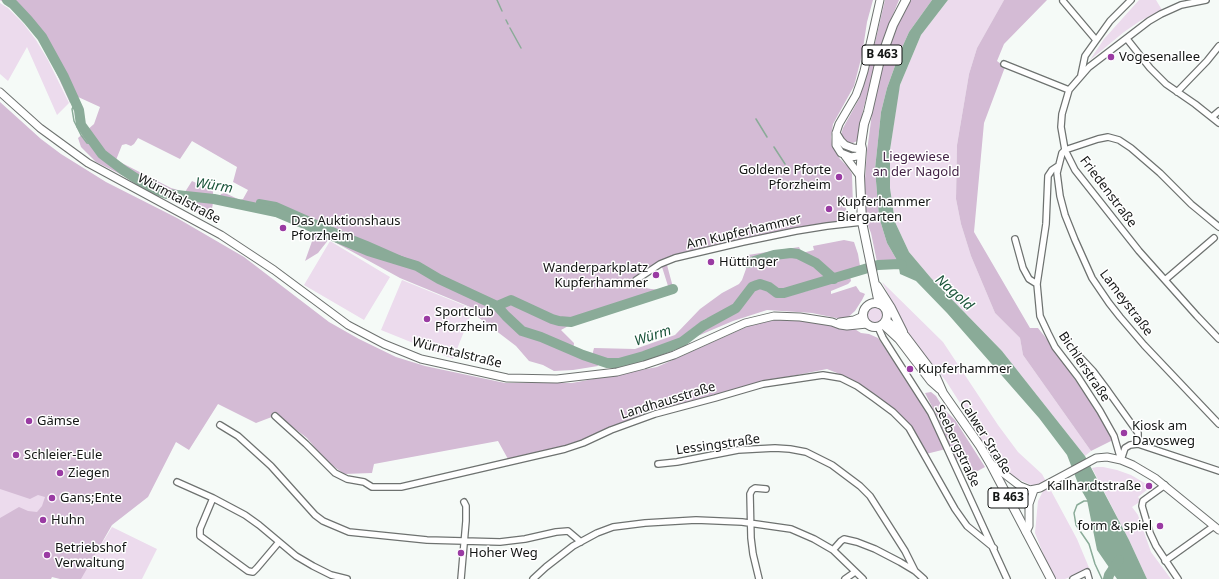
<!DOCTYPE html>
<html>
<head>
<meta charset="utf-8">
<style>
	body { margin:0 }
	canvas { display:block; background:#f5faf7 }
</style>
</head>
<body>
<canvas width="1219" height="579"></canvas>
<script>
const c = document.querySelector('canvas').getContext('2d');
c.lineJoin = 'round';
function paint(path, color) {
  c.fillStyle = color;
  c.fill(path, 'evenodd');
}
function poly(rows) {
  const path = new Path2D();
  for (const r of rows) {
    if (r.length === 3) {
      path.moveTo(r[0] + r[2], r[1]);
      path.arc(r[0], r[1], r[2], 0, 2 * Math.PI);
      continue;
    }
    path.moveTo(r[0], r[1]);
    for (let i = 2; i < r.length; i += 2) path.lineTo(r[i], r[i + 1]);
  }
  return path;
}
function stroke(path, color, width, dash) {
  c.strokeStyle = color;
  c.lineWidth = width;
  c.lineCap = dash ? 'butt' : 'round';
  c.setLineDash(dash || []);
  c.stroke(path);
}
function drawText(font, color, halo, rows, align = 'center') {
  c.font = font + ' "Noto Sans",sans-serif';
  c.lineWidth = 3;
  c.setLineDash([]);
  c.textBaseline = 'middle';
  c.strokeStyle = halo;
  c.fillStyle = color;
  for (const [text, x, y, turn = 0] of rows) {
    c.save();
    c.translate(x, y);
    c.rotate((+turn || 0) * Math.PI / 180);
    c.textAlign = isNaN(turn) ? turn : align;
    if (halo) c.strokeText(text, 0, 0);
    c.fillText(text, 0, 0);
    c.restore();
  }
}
const green = poly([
	[948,0,1004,0,977,48,969,74,957,145,956,199,961,224,971,256,995,313,1020,338,1023,355,1091,451,1085,456,1002,351,931,278,909,252,895,222,890,188,890,150,898,94,900,85,921,35],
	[1139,0,1156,0,1162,10,1140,21,1124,32,1090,60,1104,39],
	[0,3,8,8,23,23,36,40,48,60,69,103,57,115,27,47,8,81,0,74],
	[330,241,390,277,364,320,304,285],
	[402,280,473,309,453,359,381,330],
	[882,282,943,342,998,425,1018,452,1042,474,1077,539,1090,570,1065,579,1053,579,1035,533,1038,501,1043,491,1010,475,993,462,960,403,946,381,910,337],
	[875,316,9],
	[0,358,86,569,112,527,157,549,142,579,70,579,52,574,0,579],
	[1097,467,1103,467,1117,470,1131,475,1148,485,1148,489,1138,497,1141,501,1132,507,1138,515,1151,552,1171,579,1147,579,1129,540,1092,468]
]);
const forest = poly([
	[0,0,873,0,867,22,862,55,854,86,833,124,831,137,832,145,836,153,840,159,848,167,852,174,853,207,850,207,848,205,845,206,849,216,847,222,684,255,637,277,646,288,651,289,662,290,668,286,662,267,667,265,674,291,670,294,572,324,561,330,574,343,573,353,597,363,598,366,573,370,554,371,543,365,529,361,516,346,474,314,475,309,400,278,329,239,318,253,305,261,316,230,283,217,217,201,221,194,225,193,240,200,243,199,248,190,233,182,237,167,192,141,180,159,138,138,134,144,131,146,126,144,122,145,116,160,171,188,185,192,192,181,213,191,213,203,211,214,206,217,96,162,81,147,78,138,94,124,100,107,76,96,73,101,70,103,50,59,39,40,26,22,10,7],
	[885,0,899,0,889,24,874,69,863,110,859,135,857,141,853,143,848,142,844,139,841,135,843,128,859,99,869,68],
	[909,0,932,0,909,32,900,52,887,88,881,112,875,169,879,217,887,243,898,262,877,262,871,233,867,223,864,193,867,151,874,98,881,70,897,24],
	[1004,0,1047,0,1004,44,997,61,1005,67,984,123,974,232,1030,328,1038,328,1054,348,1100,417,1113,440,1091,451,1023,355,1020,338,995,313,971,256,961,224,956,199,957,145,969,74,977,48],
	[0,102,41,139,61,154,106,182,177,218,244,257,329,322,359,339,396,357,425,366,505,383,572,383,657,367,751,325,775,320,798,320,853,328,861,333,869,334,878,338,926,408,946,449,926,454,894,410,868,390,842,375,827,369,767,381,701,401,650,411,562,448,508,459,498,441,374,464,372,473,344,474,324,459,307,438,277,415,256,423,218,404,189,450,176,442,148,497,112,525,81,579,60,579,52,577,51,579,0,579,0,518,19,507,28,511,37,512,42,506,45,497,38,495,30,499,0,489],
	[844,240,854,242,858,254,860,266,838,275,786,288,777,288,769,283,761,281,753,283,747,289,738,302,731,309,705,319,690,330,682,340,658,349,623,360,610,361,592,356,594,348,635,349,675,335,700,309,722,293,739,284,742,280,746,269,746,258,748,255,799,247,802,253,814,250,813,246],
	[850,276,851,281,848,284,831,291,831,294,856,286,860,292,863,293,865,294,862,300,855,311,846,319,836,318,812,313,767,310,733,321,700,335,692,337,691,336,707,324,735,310,743,303,752,289,756,286,760,285,768,288,777,294,789,295,807,291,825,285,836,279],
	[931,392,936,396,944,409,955,420,985,467,972,474,964,456,955,460,939,420,925,393]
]);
const water = poly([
	[932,0,948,0,921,35,900,85,890,150,890,188,895,222,909,252,931,278,1002,351,1085,456,1129,540,1147,579,1117,579,1097,550,1087,500,1079,486,1067,455,1039,418,947,313,916,281,900,274,898,262,887,243,879,217,875,169,881,112,887,88,900,52,909,32]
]);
const stream = poly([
	[497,0,502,11],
	[506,20,508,24],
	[510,28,521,48],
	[77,105,73,107,72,109,74,121,81,135,87,143,94,144],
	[756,119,767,137],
	[774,147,785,164],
	[1088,501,1084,501,1077,505,1074,513,1076,525,1089,544,1095,564,1102,579]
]);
const canal = poly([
	[259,202,276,205,337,232,367,244,417,266]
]);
const river = poly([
	[7,0,13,4,28,20,42,37,64,77,79,110,81,125,102,154,123,170,151,188,167,194,214,199,276,212,368,251,417,266,439,279,497,306,506,316,522,331,541,337,583,355,607,363,619,363,644,356,682,342,703,326,736,308,752,287,757,285,760,284,769,287,777,293,784,293,878,265,899,264,902,265],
	[748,263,774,255,791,253,798,254,816,263,834,279],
	[497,306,511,300,552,319,559,321,571,322,673,289],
	[1108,579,1109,575,1119,560]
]);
const street = poly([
	[1206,0,1181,5,1161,14,1149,21,1089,67,1069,90,1062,114,1061,127,1065,150,1075,170,1139,251,1197,316,1219,339],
	[1063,1,1096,40],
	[1127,39,1150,68,1166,84,1195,104,1219,123],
	[1004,64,1069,90],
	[1081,75,1085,56,1110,21,1131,0],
	[1177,92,1207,61,1219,46],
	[1212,117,1219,111],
	[1058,166,1052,170,1048,176,1046,224,1037,284,1040,316,1048,333,1055,347,1078,377,1100,411,1114,436,1121,460],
	[1219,227,1191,204,1160,173,1131,148,1119,140,1108,137,1098,139,1065,150,1062,153,1057,173,1060,196,1065,215,1075,240,1092,278,1109,303,1120,317,1144,345,1219,424],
	[1015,239,1023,268,1029,279,1037,284],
	[636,280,660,264,675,258,743,242,796,231,827,226,862,222],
	[1165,280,1214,238],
	[878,327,883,338,931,413,1007,579],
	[1078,355,1093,371,1108,391,1138,433,1138,444],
	[275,416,306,444,335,473,347,479,364,482,372,487,401,487,565,449,583,443,611,430,655,414,715,398,763,384,823,375,841,378,857,386,874,398,893,412,909,428,955,509,967,526,994,548],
	[220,425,238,436,271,466,315,515,323,521,349,532,427,540,500,542,525,539,556,532,568,531,581,542],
	[1121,460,1125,448,1130,445,1138,444,1219,471],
	[658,464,677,462,738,450,775,448,790,449,806,452,832,465,860,486,870,496,905,551,915,571],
	[177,482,213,498,245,515,259,525,296,556,313,566,331,575,347,579],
	[1165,485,1147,498,1143,501,1142,506,1150,533,1156,546,1178,579],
	[213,498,200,529,200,536,248,571,253,572,257,568,279,542],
	[833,550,841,541,844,539,857,542,875,549,900,562,915,571,924,579],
	[1165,561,1214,526],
	[461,579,466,521,466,506,464,502],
	[533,579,546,567,573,546,597,533,613,527,645,523,696,520,742,522,791,529,814,539,833,550,863,579],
	[759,579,753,554,751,538,750,494,752,490,755,488,766,489],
	[845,579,855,572],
	[1073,579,1087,572,1089,579]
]);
const secondary = poly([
	[0,92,40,128,88,163,221,235,274,270,348,325,384,344,421,359,507,378,557,379,617,372,644,365,674,355,745,323,774,316,800,317,832,322,840,325,847,326,867,324],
	[836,133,841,141,845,145,853,148,862,149,860,154,857,156,851,157,841,153,836,145,836,133,839,124,856,95,860,84,864,71,880,0],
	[845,156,860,176],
	[840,322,854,320,863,316],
	[990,463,1020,486,1030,490,1040,488,1096,458,1107,457,1121,460,1133,465,1155,478,1219,530],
	[1026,532,1029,526,1029,504,1034,490]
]);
const primary = poly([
	[877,286,891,308,903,332],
	[875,315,12],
	[879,304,862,222,860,176,862,149,861,144,864,124,868,112,879,64,893,25,906,0],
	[886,321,905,336,936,377,943,393,980,446,990,463,1051,579],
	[885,326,899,339,931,381,940,389]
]);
const markers = [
	[1111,57,4,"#9a3ba3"],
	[839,177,4,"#9a3ba3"],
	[829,209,4,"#9a3ba3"],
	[283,228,4,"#9a3ba3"],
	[711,262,4,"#9a3ba3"],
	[656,275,4,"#9a3ba3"],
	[427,319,4,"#9a3ba3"],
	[910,369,4,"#9a3ba3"],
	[29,421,4,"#9a3ba3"],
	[1124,433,4,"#9a3ba3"],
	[16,455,4,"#9a3ba3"],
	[60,473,4,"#9a3ba3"],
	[1149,486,4,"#9a3ba3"],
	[52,498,4,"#9a3ba3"],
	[43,520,4,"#9a3ba3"],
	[1160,526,4,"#9a3ba3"],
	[461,553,4,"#9a3ba3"],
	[47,555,4,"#9a3ba3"]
];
const shields = [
	[882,55,40],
	[1008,498,40]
];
const shieldNames = [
	["B 463",882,55],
	["B 463",1008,498]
];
const poiNames = [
	["Vogesenallee",1119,57],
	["Goldene Pforte",831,170,"right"],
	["Pforzheim",831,185,"right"],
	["Kupferhammer",837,202],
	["Biergarten",837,217],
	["Das Auktionshaus",291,221],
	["Pforzheim",291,236],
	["Hüttinger",719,262],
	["Wanderparkplatz",648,268,"right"],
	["Kupferhammer",648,283,"right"],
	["Sportclub",435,312],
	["Pforzheim",435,327],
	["Kupferhammer",918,369],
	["Gämse",37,421],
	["Kiosk am",1132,426],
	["Davosweg",1132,441],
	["Schleier-Eule",24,455],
	["Ziegen",68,473],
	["Kallhardtstraße",1141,486,"right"],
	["Gans;Ente",60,498],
	["Huhn",51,520],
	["form & spiel",1152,526,"right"],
	["Betriebshof",55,548],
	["Verwaltung",55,563],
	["Hoher Weg",469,553]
];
const parkNames = [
	["Liegewiese",916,157],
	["an der Nagold",916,172]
];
const streetNames = [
	["Friedenstraße",1108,192,53],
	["Würmtalstraße",179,199,28],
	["Am Kupferhammer",744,232,-13],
	["Lameystraße",1126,303,53],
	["Würmtalstraße",457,353,14],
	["Bichlerstraße",1084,367,56],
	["Landhausstraße",668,401,-17],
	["Calwer Straße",985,437,58],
	["Lessingstraße",718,445,-8],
	["Seebergstraße",957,446,65]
];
const waterNames = [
	["Würm",214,186,9],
	["Nagold",954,293,42],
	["Würm",653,336,-18]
];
paint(green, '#ecdbed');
paint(forest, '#d4bbd5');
paint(water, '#8aab98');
stroke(stream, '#8aab98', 1.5);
stroke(canal, '#8aab98', 6);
stroke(river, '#8aab98', 10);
stroke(street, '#6e7270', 8);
stroke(secondary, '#6e7270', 9);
stroke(primary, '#6e7270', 10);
stroke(street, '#fff', 5.5);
stroke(secondary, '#fff', 7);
stroke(primary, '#fff', 8);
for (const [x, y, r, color] of markers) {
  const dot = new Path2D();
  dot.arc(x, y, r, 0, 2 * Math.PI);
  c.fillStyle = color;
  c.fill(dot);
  stroke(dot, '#fff', 1.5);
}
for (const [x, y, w] of shields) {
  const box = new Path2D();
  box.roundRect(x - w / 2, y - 10, w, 20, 3);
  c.fillStyle = '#fff';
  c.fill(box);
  stroke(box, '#131514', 1);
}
drawText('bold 12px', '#131514', null, shieldNames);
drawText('13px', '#131514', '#fff', poiNames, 'left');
drawText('13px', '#401f43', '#fff', parkNames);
drawText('13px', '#131514', '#fff', streetNames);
drawText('italic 14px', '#1a543a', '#fff', waterNames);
</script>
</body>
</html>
